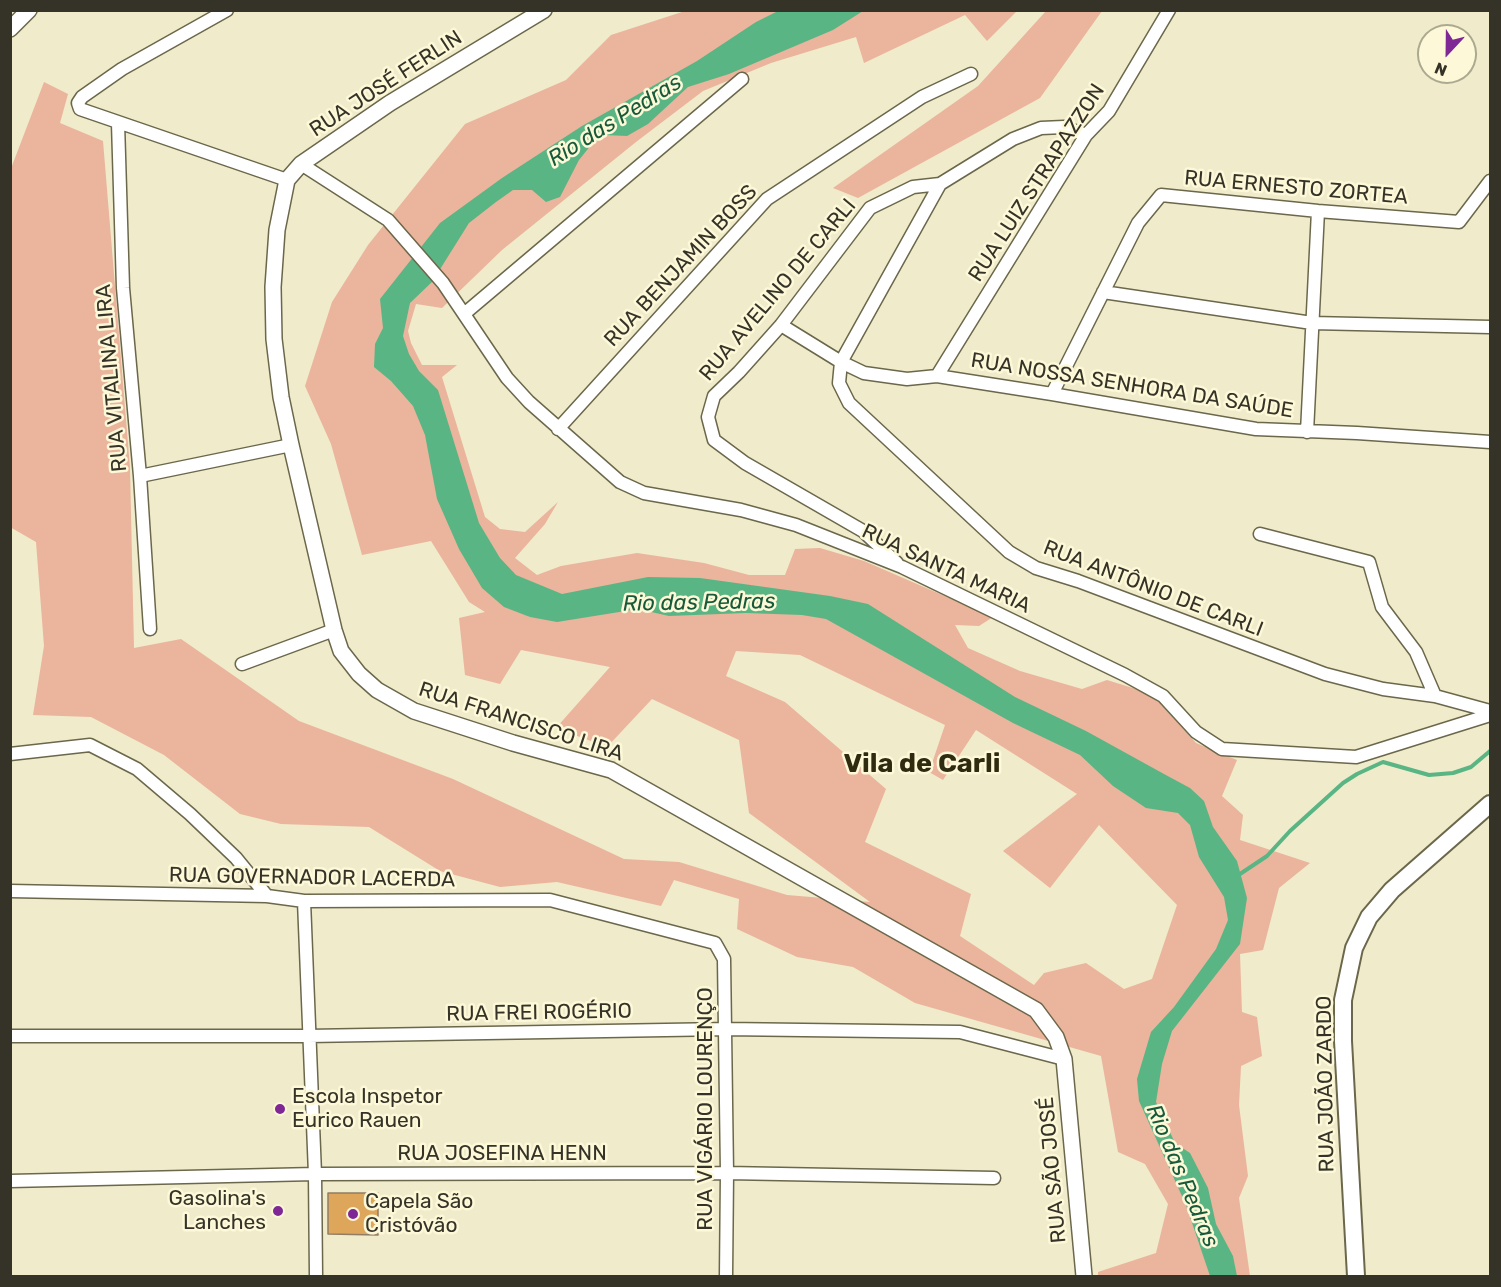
<!DOCTYPE html>
<html>
<head>
<meta charset="utf-8">
<style>
	body { margin:0 }
	#map { position:relative; width:1501px; height:1287px; overflow:hidden; background:#efebcb; font-family:Rubik,sans-serif }
	canvas { display:block }
	.frame { position:absolute; inset:0; border:12px solid #353327; pointer-events:none }
	.north { position:absolute; left:1417px; top:24px; width:60px; height:60px; box-sizing:border-box; background:#fcf8d8; border:2px solid #aca991; border-radius:50%; rotate:202deg; font-size:16px; font-weight:700; line-height:24px; text-align:center; color:#353327 }
	.north::after { content:''; display:block; margin:auto; width:21px; height:27px; background:#7f2795; clip-path:polygon(50% 0,100% 100%,50% 72%,0 100%) }
</style>
</head>
<body>
<div id="map">
<canvas width="1501" height="1287"></canvas>
<div class="frame"></div>
<div class="north">N</div>
</div>
<script>
const c = document.querySelector('canvas').getContext('2d');
c.lineJoin = 'round';
function paint(path, color) {
  c.fillStyle = color;
  c.fill(path, 'evenodd');
}
function poly(rows) {
  const path = new Path2D();
  for (const r of rows) {
    path.moveTo(r[0], r[1]);
    for (let i = 2; i < r.length; i += 2) path.lineTo(r[i], r[i + 1]);
  }
  return path;
}
function stroke(path, color, width, dash) {
  c.strokeStyle = color;
  c.lineWidth = width;
  c.lineCap = dash ? 'butt' : 'round';
  c.setLineDash(dash || []);
  c.stroke(path);
}
function drawText(font, color, halo, rows, align = 'center') {
  c.font = font + ' Rubik,sans-serif';
  c.lineWidth = 5;
  c.setLineDash([]);
  c.textBaseline = 'middle';
  c.strokeStyle = halo;
  c.fillStyle = color;
  for (const [text, x, y, turn = 0] of rows) {
    c.save();
    c.translate(x, y);
    c.rotate((+turn || 0) * Math.PI / 180);
    c.textAlign = isNaN(turn) ? turn : align;
    if (halo) c.strokeText(text, 0, 0);
    c.fillText(text, 0, 0);
    c.restore();
  }
}
const green = poly([
	[685,11,1017,11,987,41,965,15,864,63,856,37,771,63,703,91,636,142,502,250,442,308,416,304,408,331,411,343,422,365,457,365,442,377,485,517,500,529,525,532,558,502,545,524,515,558,537,575,561,566,637,553,704,563,749,575,785,575,795,549,820,548,864,561,993,617,979,626,955,625,968,648,1020,671,1082,689,1107,680,1152,694,1196,743,1237,760,1222,796,1243,815,1240,840,1310,863,1279,888,1263,950,1240,954,1242,1012,1257,1017,1262,1056,1241,1066,1239,1105,1248,1176,1239,1198,1250,1276,1098,1276,1098,1272,1156,1253,1168,1204,1145,1164,1118,1152,1101,1056,915,1003,853,967,797,957,737,929,739,899,674,880,661,906,557,882,500,887,440,871,369,827,281,824,240,814,164,755,91,717,33,715,44,646,36,542,10,527,10,171,44,82,68,94,60,123,103,141,130,468,134,648,181,639,299,721,453,779,624,859,679,862,787,895,870,902,749,813,739,740,652,699,607,747,556,728,610,667,521,650,500,684,465,675,459,618,485,612,469,602,431,541,362,555,331,444,305,386,332,302,368,245,465,124,566,80,611,35],
	[736,651,800,655,945,725,929,772,943,780,976,730,1077,794,1003,851,1050,888,1099,825,1177,905,1152,979,1124,989,1086,963,1044,973,1034,985,960,936,971,894,865,842,886,789,785,702,726,676],
	[1046,11,1102,11,1040,98,858,198,833,188,978,86]
]);
const water = poly([
	[778,11,863,11,833,30,729,74,688,87,648,124,627,136,605,135,591,145,579,160,560,197,546,202,532,190,513,190,496,202,469,223,432,282,410,303,403,336,409,354,419,371,438,390,479,523,500,558,516,575,562,594,648,577,700,578,830,596,868,604,1015,697,1086,731,1164,774,1190,788,1204,801,1213,827,1237,861,1247,898,1240,944,1172,1031,1162,1064,1156,1102,1175,1143,1190,1153,1208,1188,1216,1224,1233,1256,1237,1276,1210,1276,1186,1205,1139,1101,1137,1079,1151,1032,1174,1007,1216,949,1228,920,1224,897,1199,857,1190,825,1178,813,1146,808,1113,786,1080,755,1013,723,826,619,802,615,746,613,669,616,638,609,557,622,530,617,504,607,482,588,459,549,437,499,425,435,413,406,391,381,374,367,375,344,383,328,380,299,440,223,502,178,582,126,697,61,756,22]
]);
const stream = poly([
	[1237,876,1267,856,1290,831,1343,783,1357,774,1383,762,1429,775,1453,773,1471,767,1490,751]
]);
const building = poly([
	[328,1193,378,1193,378,1235,328,1234,328,1193]
]);
const minor = poly([
	[227,10,122,69,82,97,78,103,80,109,287,180],
	[118,123,123,288,140,476,150,629],
	[301,164,388,220,443,283,507,378,529,402,620,482,644,493,741,510,796,525,902,567,1125,675,1163,696,1196,732,1222,749,1356,757,1490,715],
	[940,184,841,362,839,383,849,403,1009,552,1036,568,1078,581,1325,674,1383,689,1435,696,1490,711],
	[1103,292,1312,323,1490,327],
	[464,314,742,79],
	[781,325,841,362,864,373,907,379,937,376,1052,394,1256,429,1357,433,1490,442],
	[937,376,1086,135,1109,111,1169,10],
	[1052,394,1138,223,1161,195,1318,211,1459,222,1490,181],
	[558,429,767,199,922,97,971,74],
	[1307,432,1318,211],
	[140,476,291,445],
	[1260,534,1369,562,1382,607,1416,652,1435,696],
	[897,563,863,531,745,463,714,440,708,417,714,396,739,372,781,325,870,208,913,187,940,184,1013,139,1041,128,1064,127,1086,135],
	[242,664,334,630],
	[10,754,90,745,137,769,190,814,236,858,267,896],
	[10,891,267,896,304,901,550,900,715,943,724,959,727,1173,726,1276],
	[304,901,315,1174,316,1276],
	[10,1036,308,1036,725,1029,960,1032,1064,1059],
	[10,1181,315,1174,727,1173,994,1178]
]);
const tertiary = poly([
	[544,10,390,103,301,164,287,180,277,230,273,287,274,339,281,397,291,445,334,630,341,651,359,674,377,690,414,711,513,743,611,770,1036,1010,1056,1037,1064,1059,1084,1276],
	[10,29,29,10]
]);
const secondary = poly([
	[1356,1276,1343,1041,1343,1000,1354,948,1369,917,1392,890,1490,804]
]);
const markers = [
	[280,1109,6,"#7f2795"],
	[278,1211,6,"#7f2795"],
	[353,1214,6,"#7f2795"]
];
const streetNames = [
	["RUA JOSÉ FERLIN",386,84,-33],
	["RUA LUIZ STRAPAZZON",1037,183,-57],
	["RUA ERNESTO ZORTEA",1296,188,5],
	["RUA BENJAMIN BOSS",681,266,-47],
	["RUA AVELINO DE CARLI",778,290,-50],
	["RUA VITALINA LIRA",112,378,-95],
	["RUA NOSSA SENHORA DA SAÚDE",1132,386,9],
	["RUA SANTA MARIA",946,569,25],
	["RUA ANTÔNIO DE CARLI",1153,589,21],
	["RUA FRANCISCO LIRA",521,722,18],
	["RUA GOVERNADOR LACERDA",312,878,1],
	["RUA FREI ROGÉRIO",539,1013,-1],
	["RUA JOÃO ZARDO",1326,1084,-91],
	["RUA VIGÁRIO LOURENÇO",706,1109,-90],
	["RUA JOSEFINA HENN",502,1154],
	["RUA SÃO JOSÉ",1053,1170,-95]
];
const poiNames = [
	["Escola Inspetor",292,1097],
	["Eurico Rauen",292,1121],
	["Gasolina's",266,1199,"right"],
	["Lanches",266,1223,"right"],
	["Capela São",365,1202],
	["Cristóvão",365,1226]
];
const waterNames = [
	["Rio das Pedras",615,121,-32],
	["Rio das Pedras",699,603,-1],
	["Rio das Pedras",1182,1176,67]
];
const districtNames = [
	["Vila de Carli",922,764]
];
paint(green, '#ebb49c');
paint(water, '#5ab584');
stroke(stream, '#5ab584', 4);
paint(building, '#dea65a');
stroke(building, '#917d66', 1.5);
stroke(minor, '#6b674b', 15);
stroke(tertiary, '#6b674b', 18);
stroke(secondary, '#6b674b', 20);
stroke(minor, '#fff', 12);
stroke(tertiary, '#fff', 15);
stroke(secondary, '#fff', 16);
for (const [x, y, r, color] of markers) {
  const dot = new Path2D();
  dot.arc(x, y, r, 0, 2 * Math.PI);
  c.fillStyle = color;
  c.fill(dot);
  stroke(dot, '#fcf8d8', 2);
}
drawText('21px', '#353327', '#fcf8d8', streetNames);
drawText('21px', '#353327', '#fcf8d8', poiNames, 'left');
drawText('italic 22px', '#165a3a', '#fcf8d8', waterNames);
drawText('bold 27px', '#2f2b11', '#fcf8d8', districtNames);
</script>
</body>
</html>
